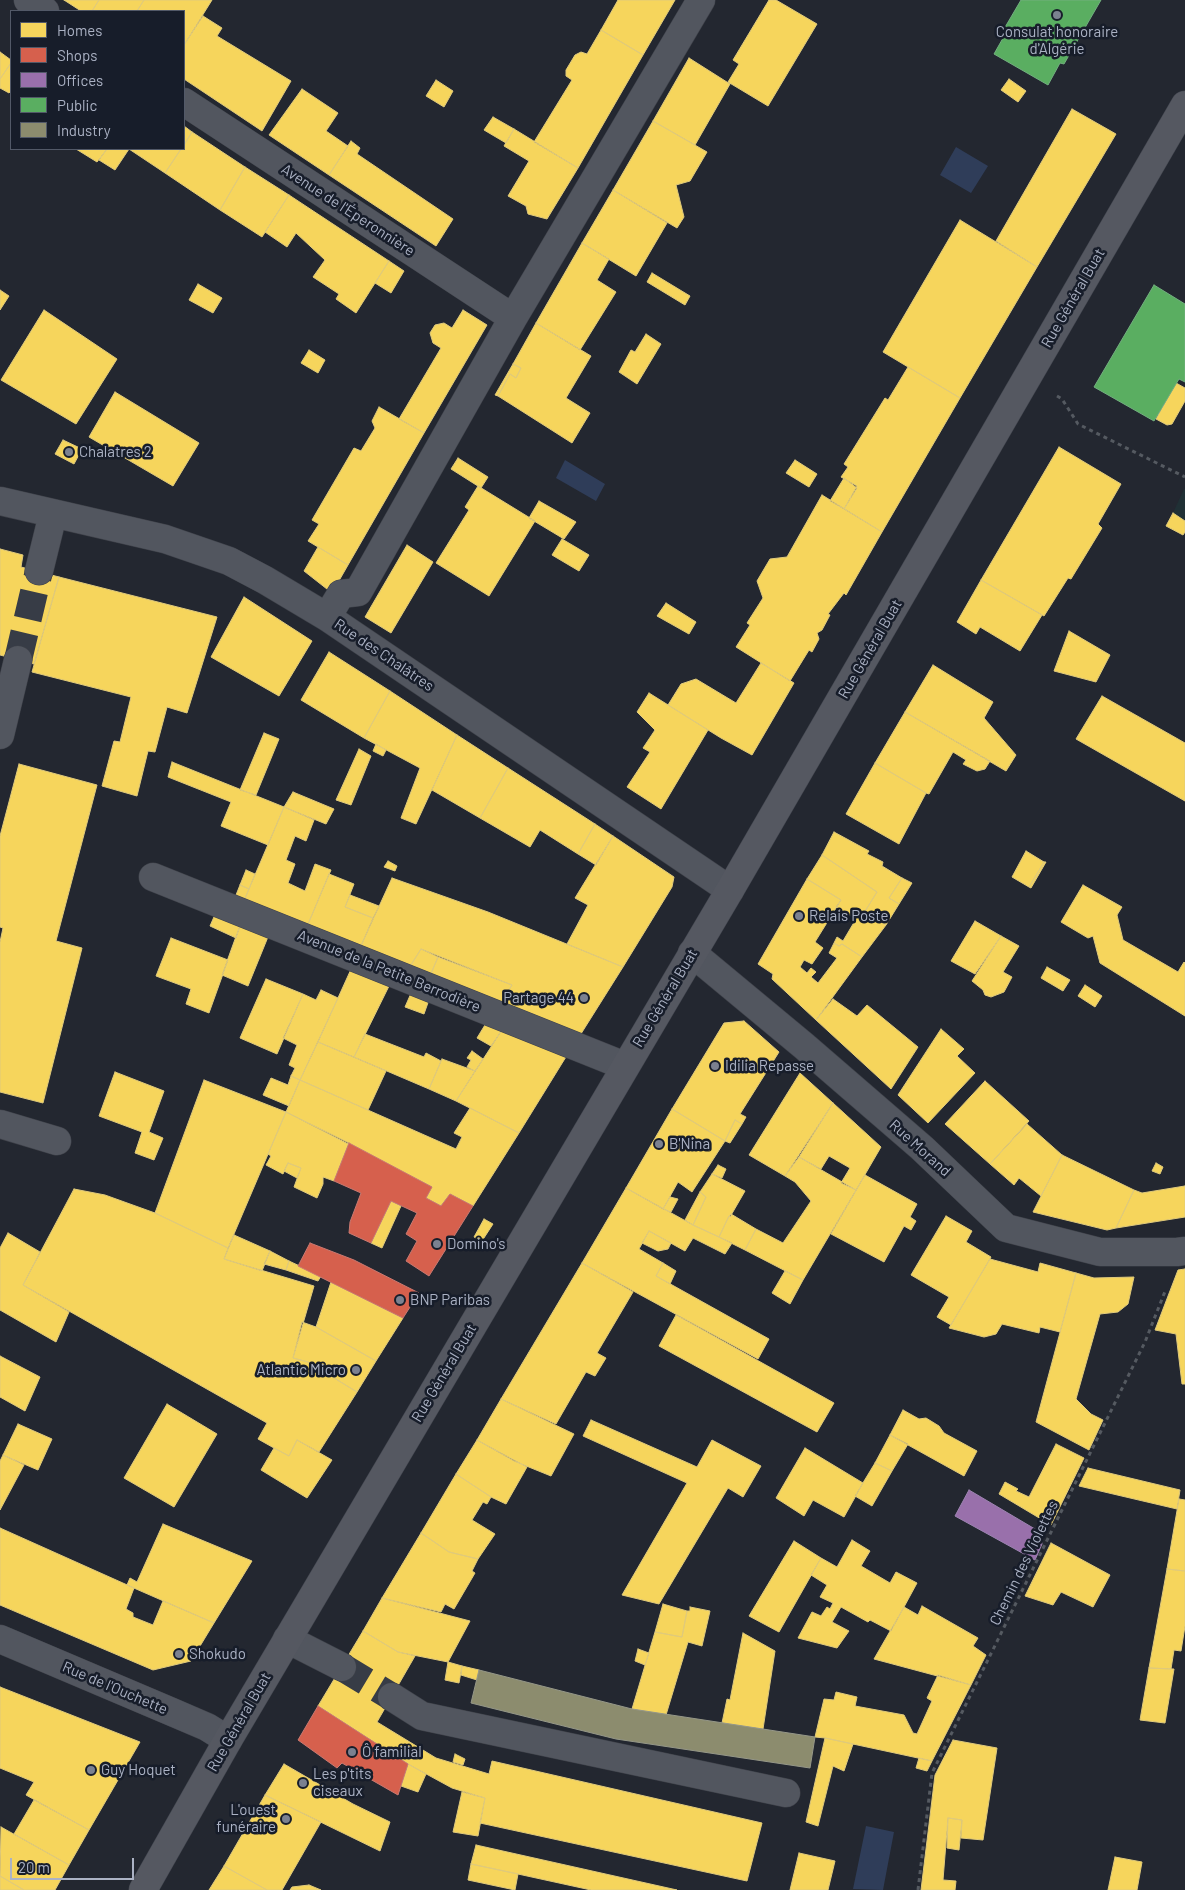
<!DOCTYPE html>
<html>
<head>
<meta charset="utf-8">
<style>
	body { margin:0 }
	#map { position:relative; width:1185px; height:1890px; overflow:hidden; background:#232730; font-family:Barlow,sans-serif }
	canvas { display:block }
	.legend { position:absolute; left:10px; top:10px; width:175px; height:140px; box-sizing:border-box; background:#171d2a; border:1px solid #525968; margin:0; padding:6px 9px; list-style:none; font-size:15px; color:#abb2c4 }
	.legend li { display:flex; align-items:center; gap:10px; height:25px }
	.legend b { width:25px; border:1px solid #525968 }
	.scale { position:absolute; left:10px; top:1858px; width:124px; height:22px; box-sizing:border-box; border:2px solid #abb2c4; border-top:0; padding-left:6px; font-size:15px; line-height:18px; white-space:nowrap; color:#abb2c4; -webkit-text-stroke:4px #171d2a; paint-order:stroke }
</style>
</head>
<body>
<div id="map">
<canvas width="1185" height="1890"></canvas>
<ul class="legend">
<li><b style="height:14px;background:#f6d55c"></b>Homes</li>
<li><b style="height:14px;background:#d6604d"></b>Shops</li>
<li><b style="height:14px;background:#9970ab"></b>Offices</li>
<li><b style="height:14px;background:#5aae61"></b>Public</li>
<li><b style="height:14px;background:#8c8c6e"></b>Industry</li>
</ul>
<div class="scale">20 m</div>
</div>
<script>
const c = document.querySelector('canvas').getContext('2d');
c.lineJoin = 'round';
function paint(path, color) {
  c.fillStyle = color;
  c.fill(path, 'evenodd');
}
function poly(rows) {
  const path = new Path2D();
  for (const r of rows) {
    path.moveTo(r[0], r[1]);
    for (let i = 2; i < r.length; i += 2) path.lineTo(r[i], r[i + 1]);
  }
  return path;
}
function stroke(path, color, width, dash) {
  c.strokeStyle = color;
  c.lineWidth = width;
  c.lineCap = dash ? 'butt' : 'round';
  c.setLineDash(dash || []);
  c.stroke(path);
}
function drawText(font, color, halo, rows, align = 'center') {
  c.font = font + ' Barlow,sans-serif';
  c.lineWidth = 5;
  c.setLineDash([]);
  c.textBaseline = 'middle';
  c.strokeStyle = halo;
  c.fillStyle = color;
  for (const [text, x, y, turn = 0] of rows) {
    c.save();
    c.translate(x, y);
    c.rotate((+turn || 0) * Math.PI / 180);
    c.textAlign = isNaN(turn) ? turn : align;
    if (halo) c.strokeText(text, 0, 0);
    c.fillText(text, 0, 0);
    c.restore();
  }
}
const green = poly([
	[1184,489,1185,489,1185,521,1173,513]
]);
const water = poly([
	[956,147,988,166,971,193,940,175],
	[565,460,605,484,596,501,556,478],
	[866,1826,894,1832,883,1890,853,1889]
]);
const homes = poly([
	[64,0,99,0,92,11,81,11,64,0],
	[99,0,144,0,137,11,92,11,99,0],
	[144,0,212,0,184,45,184,11,137,11,144,0],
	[618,0,675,0,643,55,601,30,618,0],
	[769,0,776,0,817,24,768,106,728,82,739,64,733,60,769,0],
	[203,16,222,28,217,36,291,81,262,131,184,79,184,45,203,16],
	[601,30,643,55,578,168,534,142,572,80,566,76,566,70,575,55,581,52,587,54,601,30],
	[0,52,11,60,11,63,0,79,0,52],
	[689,58,730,84,695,145,653,121,689,58],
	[11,63,11,91,9,93,0,88,0,79,11,63],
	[1009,79,1026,91,1018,102,1001,90,1009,79],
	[436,80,453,91,444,107,426,96,436,80],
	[302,89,338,113,326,131,348,146,329,175,269,135,302,89],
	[1072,109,1116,134,1037,267,996,241,1072,109],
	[493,117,514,129,506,143,484,130,493,117],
	[653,121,707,152,690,181,676,185,684,217,677,228,613,190,653,121],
	[184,126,192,132,184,145,184,126],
	[514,129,578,168,547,219,528,214,526,206,508,196,529,161,504,146,514,129],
	[192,132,245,167,220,210,165,173,181,149,184,149,184,145,192,132],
	[351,141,360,148,357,154,453,219,436,246,329,175,351,141],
	[76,149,107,149,97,162,76,149],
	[107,149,181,149,165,173,129,149,115,170,99,160,107,149],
	[245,167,289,195,262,237,220,210,245,167],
	[613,190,667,223,636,276,582,243,613,190],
	[289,195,389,261,356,313,336,299,339,294,313,277,325,260,296,233,287,247,265,232,289,195],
	[960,220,1037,267,960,398,883,352,960,220],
	[582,243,609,259,597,280,616,292,580,350,536,323,582,243],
	[389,261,404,271,391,293,375,283,389,261],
	[652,273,690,296,685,305,647,282,652,273],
	[198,284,222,298,213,313,189,300,198,284],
	[0,290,9,296,0,310,0,290],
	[44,310,117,359,76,424,1,380,44,310],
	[463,310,487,325,424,433,399,419,441,348,433,343,430,333,435,325,444,323,452,328,463,310],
	[536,323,591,356,566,398,590,413,572,443,498,396,510,374,516,378,521,368,513,364,536,323],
	[646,334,661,344,637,384,619,372,631,350,635,352,646,334],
	[309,350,325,360,318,373,301,363,309,350],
	[513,364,521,368,516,378,510,374,498,396,495,395,513,364],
	[908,367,960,398,882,532,844,509,857,486,841,477,848,467,844,464,885,398,888,400,908,367],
	[1176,383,1185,388,1185,401,1172,424,1167,425,1156,419,1176,383],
	[115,392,199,443,173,486,89,437,115,392],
	[379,407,424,433,348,565,308,541,319,524,312,520,354,448,361,451,375,428,372,421,379,407],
	[63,440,82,449,74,464,55,454,63,440],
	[1059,447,1121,484,1098,524,1102,528,1071,579,1068,578,1044,616,981,580,1059,447],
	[458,458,488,477,481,488,451,469,458,458],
	[795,460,817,474,809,487,786,473,795,460],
	[844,478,857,488,844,509,830,501,844,478],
	[478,486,535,521,489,596,436,563,469,510,465,507,478,486],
	[822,495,882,532,846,595,844,593,828,614,830,615,822,630,817,633,819,639,812,652,809,650,790,681,736,647,750,625,747,623,763,598,757,581,770,559,787,557,822,495],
	[539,501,576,522,564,539,529,518,539,501],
	[1173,513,1185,521,1185,532,1183,535,1166,526,1173,513],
	[562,539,589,555,579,571,552,555,562,539],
	[407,545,433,562,391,633,365,617,407,545],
	[318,547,348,565,332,593,304,571,318,547],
	[0,549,23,555,21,567,59,577,34,664,0,655,0,549],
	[59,577,217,617,187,713,167,707,155,752,148,751,137,796,102,786,114,741,120,742,131,697,32,672,59,577],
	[981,580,1042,615,1020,651,980,627,976,634,957,622,981,580],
	[244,597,312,641,279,696,211,657,244,597],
	[666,603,696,622,689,634,657,616,666,603],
	[1069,631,1110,655,1096,682,1054,671,1069,631],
	[329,652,390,691,364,738,301,700,329,652],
	[761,663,794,683,752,755,721,738,668,705,681,684,696,679,736,703,761,663],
	[933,665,993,702,984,718,1016,755,1006,771,905,712,933,665],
	[390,691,457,735,416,824,401,818,420,768,364,738,390,691],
	[649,693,708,730,661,809,627,787,650,752,643,748,655,730,637,712,649,693],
	[1102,696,1185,743,1185,801,1076,739,1102,696],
	[905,712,990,761,985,769,977,771,963,764,966,760,953,752,929,794,926,793,875,763,905,712],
	[264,733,279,739,256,795,240,790,264,733],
	[457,735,508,768,480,818,432,790,457,735],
	[376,744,386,750,383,756,373,751,376,744],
	[359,749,371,756,351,805,336,800,359,749],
	[172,762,284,807,268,845,221,826,231,802,168,777,172,762],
	[875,763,926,793,899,844,846,814,875,763],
	[19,764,97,785,56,941,82,948,43,1103,0,1092,0,942,3,928,0,927,0,836,19,764],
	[508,768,595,824,578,854,540,830,530,847,480,818,508,768],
	[293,792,334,809,326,824,284,807,293,792],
	[284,807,314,820,306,841,295,836,286,860,295,864,288,883,305,891,315,864,331,870,306,929,243,903,284,807],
	[595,824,613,836,596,865,578,854,595,824],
	[834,832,869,851,867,854,883,862,882,866,902,878,889,898,899,904,886,925,864,913,877,892,822,855,834,832],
	[613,836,674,877,672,887,623,967,567,944,588,905,575,898,613,836],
	[1026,851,1044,862,1029,887,1012,877,1026,851],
	[822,855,877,892,864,913,886,925,862,957,842,944,839,946,834,943,837,937,843,941,856,919,836,907,841,900,807,879,822,855],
	[388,861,397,866,395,871,384,867,388,861],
	[1044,862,1046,862,1031,888,1029,887,1044,862],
	[246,870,255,874,249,889,240,885,246,870],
	[329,874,354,884,345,907,373,918,360,948,306,929,329,874],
	[392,878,488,912,623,967,579,1037,500,1004,512,985,421,949,409,968,360,948,392,878],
	[902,878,912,883,899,904,889,898,902,878],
	[807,879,841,900,815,942,823,948,812,964,804,960,800,967,807,973,811,968,816,972,811,977,818,983,837,958,829,953,834,943,839,946,842,944,862,957,816,1020,772,979,773,974,758,964,807,879],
	[240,885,249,889,243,903,234,900,240,885],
	[1083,885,1122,907,1117,915,1123,940,1178,972,1184,962,1185,963,1185,1016,1100,963,1093,936,1088,938,1061,922,1083,885],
	[350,895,379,906,373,918,345,907,350,895],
	[217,910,242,920,236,938,210,926,217,910],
	[242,920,270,932,248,986,222,975,242,920],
	[975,921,1001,936,975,974,951,961,975,921],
	[1001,936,1019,946,1003,972,1012,977,1004,992,991,997,985,995,983,990,972,981,1001,936],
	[171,938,228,960,209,1013,186,1004,191,989,156,976,171,938],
	[421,949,438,957,430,976,409,968,421,949],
	[438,957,512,985,500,1004,430,976,438,957],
	[352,967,391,982,354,1057,318,1042,352,967],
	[1047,967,1070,980,1063,991,1041,978,1047,967],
	[266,979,303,994,277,1054,240,1038,266,979],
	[1085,985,1102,996,1095,1007,1078,996,1085,985],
	[321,990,338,998,300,1080,291,1076,295,1068,289,1065,297,1045,283,1038,303,994,316,1000,321,990],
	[412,991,430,997,424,1014,405,1007,412,991],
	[833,999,857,1016,867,1005,918,1047,891,1089,816,1020,833,999],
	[488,1020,504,1027,491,1046,477,1038,488,1020],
	[744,1021,779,1052,740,1114,746,1117,742,1124,735,1120,725,1141,672,1109,724,1023,744,1021],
	[504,1027,569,1052,519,1133,456,1101,504,1027],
	[941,1029,964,1049,957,1056,975,1073,928,1123,898,1095,941,1029],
	[365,1034,424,1057,426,1053,441,1061,429,1089,354,1057,365,1034],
	[318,1042,386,1071,368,1110,300,1080,318,1042],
	[472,1051,483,1059,475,1071,467,1067,471,1060,467,1058,472,1051],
	[442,1059,475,1071,456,1101,429,1089,442,1059],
	[115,1072,164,1091,149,1132,163,1138,154,1160,135,1153,142,1132,99,1116,115,1072],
	[800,1073,833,1103,785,1176,749,1155,800,1073],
	[291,1076,300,1080,289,1106,263,1095,271,1078,288,1085,291,1076],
	[204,1080,286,1112,228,1248,155,1213,204,1080],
	[300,1080,456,1149,462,1137,454,1133,470,1108,519,1133,473,1206,450,1194,441,1206,426,1198,432,1187,286,1112,300,1080],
	[985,1081,1029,1121,990,1164,945,1124,985,1081],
	[833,1103,881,1147,856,1190,841,1183,850,1168,829,1156,821,1169,799,1157,833,1103],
	[672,1109,725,1141,692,1192,678,1182,663,1209,626,1188,672,1109],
	[286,1112,349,1143,334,1181,323,1177,323,1184,317,1198,294,1187,301,1168,288,1163,283,1174,266,1165,271,1156,268,1154,286,1112],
	[735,1120,742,1124,730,1143,725,1141,735,1120],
	[1027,1124,1062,1155,1041,1196,1019,1178,1014,1185,990,1164,1027,1124],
	[1062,1155,1134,1190,1116,1228,1107,1230,1033,1212,1062,1155],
	[799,1157,856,1190,803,1280,745,1250,756,1229,783,1243,811,1201,795,1182,785,1176,799,1157],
	[288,1163,301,1168,297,1178,284,1171,288,1163],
	[1156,1163,1163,1167,1160,1174,1152,1171,1156,1163],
	[718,1165,726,1169,722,1178,712,1174,718,1165],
	[712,1174,745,1191,730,1217,729,1216,719,1237,693,1225,706,1197,700,1192,712,1174],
	[865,1175,917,1204,910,1217,916,1221,911,1230,904,1226,884,1262,831,1234,865,1175],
	[1185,1186,1185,1217,1116,1228,1134,1190,1142,1193,1185,1186],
	[626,1188,693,1225,732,1243,725,1254,693,1238,685,1251,649,1231,639,1249,663,1263,656,1276,769,1339,758,1359,582,1263,626,1188],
	[74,1189,105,1195,155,1213,228,1248,224,1259,314,1286,293,1358,308,1362,357,1392,319,1452,297,1440,289,1456,274,1448,258,1439,267,1423,23,1285,74,1189],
	[700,1192,706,1197,693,1225,685,1220,700,1192],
	[670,1197,678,1199,671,1212,663,1209,670,1197],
	[391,1201,401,1206,382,1248,371,1243,391,1201],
	[731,1214,756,1229,745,1250,719,1237,729,1216,731,1214],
	[946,1216,972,1231,966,1242,991,1257,951,1325,937,1317,949,1297,911,1275,946,1216],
	[484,1219,493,1224,482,1241,474,1237,484,1219],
	[649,1231,671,1243,668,1249,658,1251,642,1243,649,1231],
	[8,1233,40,1252,23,1285,69,1312,56,1342,0,1310,0,1248,8,1233],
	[234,1235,270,1251,262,1271,224,1259,234,1235],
	[270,1251,289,1261,286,1270,264,1264,270,1251],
	[990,1259,1038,1272,1040,1263,1076,1273,1060,1332,1040,1327,1039,1333,1002,1324,996,1334,984,1337,949,1328,990,1259],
	[289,1261,321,1276,318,1281,286,1270,289,1261],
	[582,1263,633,1292,597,1353,606,1358,595,1376,586,1372,556,1424,501,1399,582,1263],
	[663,1263,676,1271,670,1284,656,1276,663,1263],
	[1185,1269,1185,1384,1182,1384,1176,1334,1155,1330,1178,1270,1185,1269],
	[785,1271,803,1280,790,1304,772,1293,785,1271],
	[1076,1273,1094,1278,1134,1277,1128,1304,1118,1312,1100,1314,1076,1399,1091,1414,1103,1420,1089,1450,1036,1422,1076,1273],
	[331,1282,403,1318,376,1361,316,1327,331,1282],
	[676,1315,834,1403,817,1432,659,1346,676,1315],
	[302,1322,316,1327,376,1361,357,1392,308,1362,293,1358,302,1322],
	[0,1356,40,1377,25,1411,0,1397,0,1356],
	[501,1399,574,1434,551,1476,514,1461,477,1440,501,1399],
	[167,1404,217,1434,174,1507,124,1478,167,1404],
	[903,1410,919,1419,926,1418,939,1426,944,1433,977,1451,964,1476,890,1435,903,1410],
	[591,1420,697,1467,712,1440,761,1466,743,1497,728,1488,659,1604,622,1595,687,1483,583,1436,591,1420],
	[18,1424,52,1439,38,1470,3,1455,18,1424],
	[890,1435,908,1444,892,1471,875,1463,890,1435],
	[297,1440,332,1460,307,1498,261,1470,274,1448,289,1456,297,1440],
	[477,1440,527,1467,506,1504,491,1497,456,1474,477,1440],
	[1056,1444,1084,1458,1051,1525,999,1494,1005,1482,1018,1489,1016,1491,1029,1497,1056,1444],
	[805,1448,863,1483,844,1517,813,1500,804,1516,776,1498,805,1448],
	[3,1455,24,1465,0,1510,0,1461,3,1455],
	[875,1463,892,1471,872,1506,855,1496,875,1463],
	[1088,1468,1180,1490,1177,1509,1079,1486,1088,1468],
	[456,1474,491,1497,487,1504,483,1502,472,1520,495,1534,478,1559,449,1552,421,1533,456,1474],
	[1179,1499,1185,1500,1185,1571,1167,1569,1179,1499],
	[163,1524,252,1561,214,1623,127,1585,130,1578,137,1582,163,1524],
	[0,1528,134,1588,126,1609,133,1613,133,1617,153,1625,163,1601,214,1623,191,1661,153,1670,0,1605,0,1528],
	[421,1533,449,1552,478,1559,472,1571,475,1573,454,1609,445,1604,441,1612,382,1598,421,1533],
	[852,1540,870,1551,861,1566,890,1583,896,1572,917,1583,891,1631,870,1620,868,1622,841,1607,832,1622,849,1631,837,1648,798,1638,812,1612,821,1616,827,1607,830,1609,833,1603,820,1597,827,1585,811,1575,821,1558,837,1567,852,1540],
	[794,1541,821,1558,779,1632,749,1616,794,1541],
	[1051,1543,1110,1575,1093,1607,1061,1592,1053,1605,1025,1596,1051,1543],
	[1167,1569,1185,1571,1185,1626,1181,1651,1174,1650,1171,1669,1149,1668,1167,1569],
	[382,1598,470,1621,448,1662,398,1652,363,1631,382,1598],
	[663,1604,687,1611,682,1637,655,1632,663,1604],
	[922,1606,978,1638,973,1646,986,1655,971,1685,874,1659,904,1607,918,1615,922,1606],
	[690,1607,710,1611,702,1646,688,1642,666,1715,632,1709,655,1632,682,1637,687,1611,690,1611,690,1607],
	[363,1631,398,1652,415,1656,377,1722,436,1758,489,1774,492,1761,762,1823,747,1881,480,1823,485,1798,452,1788,408,1764,318,1706,363,1631],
	[743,1633,775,1651,763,1729,722,1723,727,1699,730,1700,743,1633],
	[638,1649,649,1653,645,1665,635,1661,638,1649],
	[448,1662,462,1666,459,1683,445,1680,448,1662],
	[462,1666,479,1670,477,1680,461,1675,462,1666],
	[1149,1668,1174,1669,1165,1723,1140,1720,1149,1668],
	[938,1675,971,1685,932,1761,825,1738,815,1737,824,1699,834,1700,836,1692,857,1697,855,1706,904,1715,913,1733,917,1734,932,1701,927,1698,938,1675],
	[0,1687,140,1742,89,1830,26,1795,34,1782,0,1768,0,1687],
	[825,1738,853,1744,844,1771,833,1766,818,1826,806,1822,825,1738],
	[953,1740,997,1748,983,1840,961,1838,962,1820,948,1818,943,1880,956,1881,955,1890,921,1890,935,1775,953,1740],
	[455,1754,465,1759,463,1765,453,1762,455,1754],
	[919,1758,932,1761,927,1771,916,1768,919,1758],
	[284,1764,353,1804,390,1822,380,1851,265,1795,284,1764],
	[408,1764,426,1774,418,1792,401,1786,408,1764],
	[462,1792,485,1798,478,1836,453,1832,462,1792],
	[265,1795,321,1822,282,1890,267,1890,224,1866,265,1795],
	[34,1800,89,1830,69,1865,14,1834,34,1800],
	[948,1818,962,1820,959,1850,947,1848,948,1818],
	[1,1827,69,1865,55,1890,24,1890,0,1876,1,1827],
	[476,1845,677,1890,591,1890,518,1874,471,1864,476,1845],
	[799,1853,835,1861,828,1890,790,1890,799,1853],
	[1115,1857,1142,1862,1137,1890,1108,1890,1115,1857],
	[471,1864,518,1874,515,1890,468,1880,471,1864],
	[224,1866,267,1890,209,1890,224,1866],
	[0,1876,24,1890,0,1890,0,1876],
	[309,1885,321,1890,290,1890,292,1887,309,1885]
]);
const shops = poly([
	[349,1143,432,1187,426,1198,441,1206,450,1194,473,1206,429,1276,406,1261,417,1241,406,1234,417,1213,391,1201,371,1243,349,1233,350,1222,361,1193,334,1181,349,1143],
	[310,1243,354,1260,419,1293,403,1318,298,1266,310,1243],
	[318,1706,408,1764,398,1795,342,1763,337,1768,298,1740,318,1706]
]);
const offices = poly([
	[969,1490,1040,1532,1042,1544,1035,1560,955,1516,969,1490]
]);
const public = poly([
	[1021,0,1101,0,1064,64,1060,63,1048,85,994,54,1007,31,1004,29,1021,0],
	[1154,285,1185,304,1185,382,1179,379,1154,421,1094,387,1154,285]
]);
const industry = poly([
	[479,1670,632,1709,815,1737,810,1768,616,1739,471,1703,479,1670]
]);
const minorTunnel = poly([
	[18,660,39,571],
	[342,1667,392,1697]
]);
const path = poly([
	[1057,396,1062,399,1078,424,1185,477],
	[918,1890,932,1773,1145,1342,1166,1289]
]);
const minor = poly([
	[28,0,45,11],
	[184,102,513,318],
	[0,501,165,539,229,561,265,580,327,617,730,890],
	[39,571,53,514],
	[327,617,341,594,358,592,513,318,701,0],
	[0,735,18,660],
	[153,877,625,1066],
	[692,953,804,1046,922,1148,1006,1228,1100,1252,1177,1252,1185,1251],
	[0,1124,57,1141],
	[0,1639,172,1712,207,1727,228,1740],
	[287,1639,342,1667],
	[392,1697,422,1716,786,1793]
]);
const major = poly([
	[143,1890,228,1740,730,890,1185,105]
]);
const markers = [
	[1057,15,5,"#7b8190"],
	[69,452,5,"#7b8190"],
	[799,916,5,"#7b8190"],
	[584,998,5,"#7b8190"],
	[715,1066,5,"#7b8190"],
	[659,1144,5,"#7b8190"],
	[437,1244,5,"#7b8190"],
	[400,1300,5,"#7b8190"],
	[356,1370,5,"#7b8190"],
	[179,1654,5,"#7b8190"],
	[352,1752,5,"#7b8190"],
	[91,1770,5,"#7b8190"],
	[303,1783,5,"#7b8190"],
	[286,1819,5,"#7b8190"]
];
const poiNames = [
	["Consulat honoraire",1057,32,"center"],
	["d'Algérie",1057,49,"center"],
	["Chalatres 2",79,452],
	["Relais Poste",809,916],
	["Partage 44",574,998,"right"],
	["Idilia Repasse",725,1066],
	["B'Nina",669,1144],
	["Domino's",447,1244],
	["BNP Paribas",410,1300],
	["Atlantic Micro",346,1370,"right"],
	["Shokudo",189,1654],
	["Ô familial",362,1752],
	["Guy Hoquet",101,1770],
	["Les p'tits",313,1774],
	["ciseaux",313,1791],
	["L'ouest",276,1810,"right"],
	["funéraire",276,1827,"right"]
];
const streetNames = [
	["Avenue de l'Éperonnière",348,210,33],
	["Rue Général Buat",1073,298,-60],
	["Rue Général Buat",870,649,-60],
	["Rue des Chalâtres",384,655,34],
	["Avenue de la Petite Berrodière",389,971,22],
	["Rue Général Buat",665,998,-59],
	["Rue Morand",920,1148,42],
	["Rue Général Buat",444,1373,-59],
	["Chemin des Violettes",1024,1563,-64],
	["Rue de l'Ouchette",115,1688,23],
	["Rue Général Buat",239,1722,-60]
];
paint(green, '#203035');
paint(water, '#2f3d59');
paint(homes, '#f6d55c');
stroke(homes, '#e0ca7b', 1);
paint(shops, '#d6604d');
stroke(shops, '#c97971', 1);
paint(offices, '#9970ab');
stroke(offices, '#9e84b2', 1);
paint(public, '#5aae61');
stroke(public, '#72af7f', 1);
paint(industry, '#8c8c6e');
stroke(industry, '#959788', 1);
stroke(minorTunnel, '#373c46', 28, [28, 14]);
stroke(minor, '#3f424a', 29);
stroke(major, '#40444d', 29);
stroke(path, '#555a61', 3, [4, 4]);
stroke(minor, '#52565f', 28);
stroke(major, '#555861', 28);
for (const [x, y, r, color] of markers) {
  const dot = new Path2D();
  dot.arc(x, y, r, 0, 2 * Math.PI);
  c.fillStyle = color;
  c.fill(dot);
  stroke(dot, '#171d2a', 2);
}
drawText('15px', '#abb2c4', '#171d2a', poiNames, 'left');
drawText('15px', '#abb2c4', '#171d2a', streetNames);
</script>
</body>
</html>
